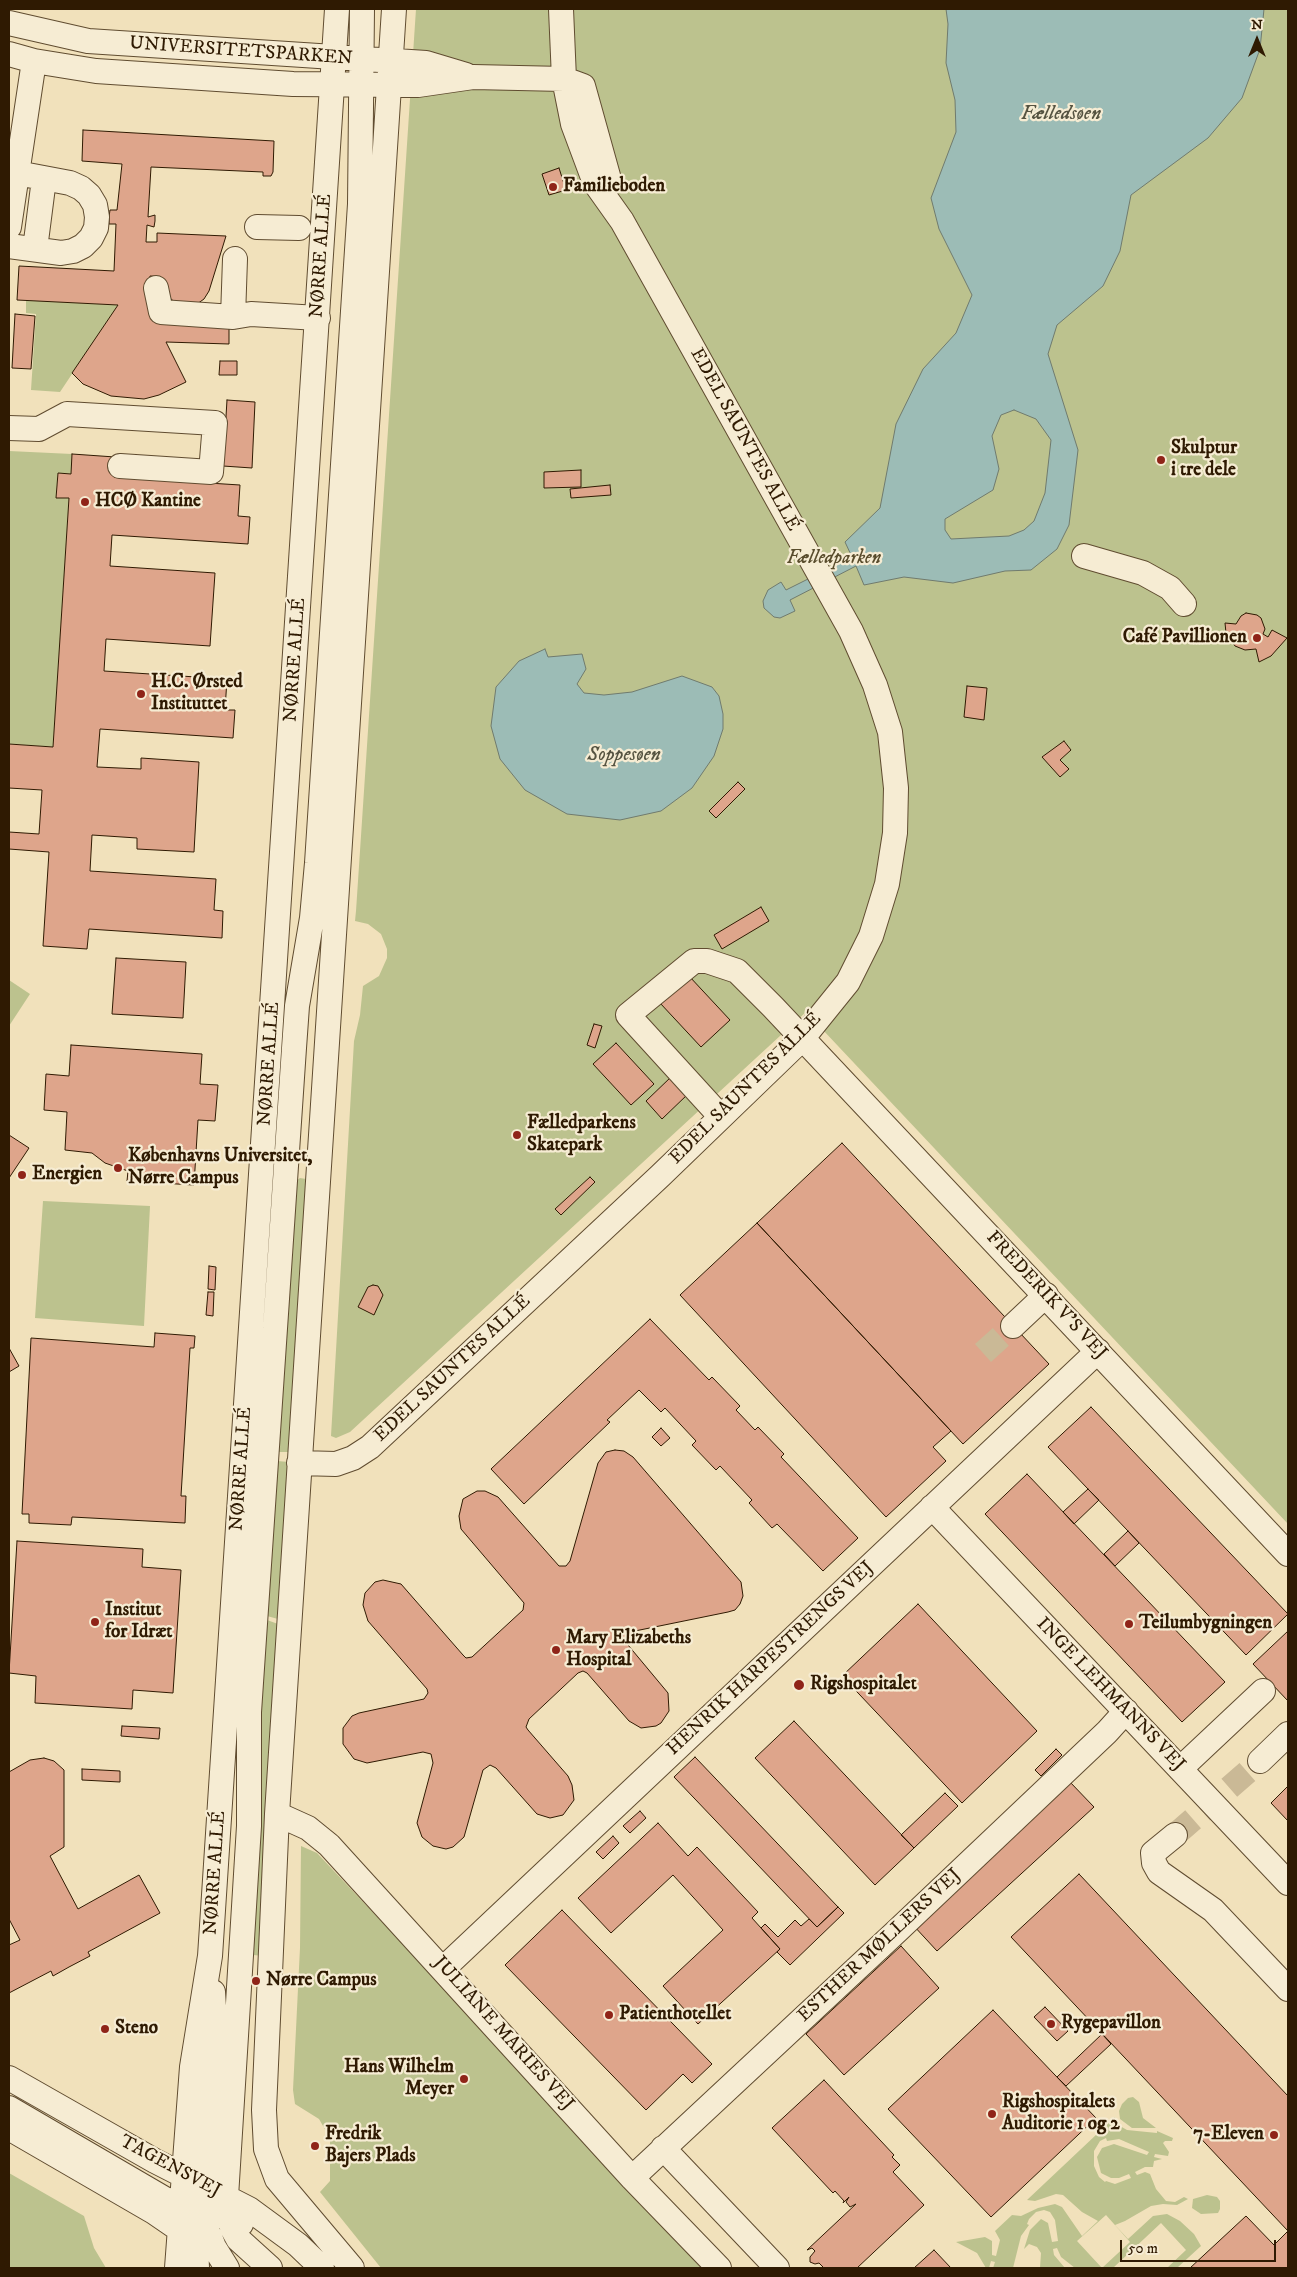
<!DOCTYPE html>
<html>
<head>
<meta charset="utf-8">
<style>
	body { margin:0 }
	#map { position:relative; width:1297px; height:2277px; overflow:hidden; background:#f1e1bb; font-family:"IM FELL DW Pica",serif }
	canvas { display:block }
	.frame { position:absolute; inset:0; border:10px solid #2f1a02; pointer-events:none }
	.north { position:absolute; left:1232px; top:15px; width:50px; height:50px; -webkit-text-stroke:4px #f6ecd3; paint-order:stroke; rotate:0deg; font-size:14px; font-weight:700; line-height:20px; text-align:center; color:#2f1a02 }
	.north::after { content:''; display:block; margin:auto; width:18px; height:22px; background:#2f1a02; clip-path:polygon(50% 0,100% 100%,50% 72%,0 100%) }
	.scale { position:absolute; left:1120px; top:2240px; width:156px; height:22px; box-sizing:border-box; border:2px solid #2f1a02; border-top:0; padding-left:6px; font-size:15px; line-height:18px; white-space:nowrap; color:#2f1a02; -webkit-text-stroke:4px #f6ecd3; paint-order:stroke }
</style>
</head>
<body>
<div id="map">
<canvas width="1297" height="2277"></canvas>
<div class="frame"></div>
<div class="north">N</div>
<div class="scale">50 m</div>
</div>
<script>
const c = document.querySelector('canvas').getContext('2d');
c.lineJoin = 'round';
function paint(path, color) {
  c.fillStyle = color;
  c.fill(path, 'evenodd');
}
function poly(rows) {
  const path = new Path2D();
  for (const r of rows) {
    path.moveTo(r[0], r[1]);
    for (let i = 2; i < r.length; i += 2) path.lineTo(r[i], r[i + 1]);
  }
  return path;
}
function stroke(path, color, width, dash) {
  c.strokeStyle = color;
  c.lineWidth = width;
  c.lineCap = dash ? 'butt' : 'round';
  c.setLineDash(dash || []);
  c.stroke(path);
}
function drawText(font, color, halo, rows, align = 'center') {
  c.font = font + ' "IM FELL DW Pica",serif';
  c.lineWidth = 4.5;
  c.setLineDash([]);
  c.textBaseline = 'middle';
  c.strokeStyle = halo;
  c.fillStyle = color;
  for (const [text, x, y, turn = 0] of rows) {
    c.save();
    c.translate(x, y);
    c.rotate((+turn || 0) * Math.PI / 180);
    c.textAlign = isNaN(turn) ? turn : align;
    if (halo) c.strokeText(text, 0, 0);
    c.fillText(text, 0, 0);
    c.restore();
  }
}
const green = poly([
	[416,9,1288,9,1288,1524,806,1012,350,1432,336,1438,331,1436,354,1041,360,1015,363,986,379,976,387,958,387,949,381,934,368,924,355,921,356,911],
	[26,300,118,305,60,392,31,390,36,314,26,313],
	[9,451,72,454,71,474,58,473,57,484,56,498,69,498,53,747,9,744],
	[9,980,30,994,9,1026],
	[300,1178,306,1179,309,1185,289,1452,278,1452,296,1181],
	[43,1201,150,1206,144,1326,35,1318],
	[277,1461,289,1462,278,1619,267,1616],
	[267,1620,278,1624,264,1956,253,1955,260,1836,262,1703],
	[301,1846,317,1853,708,2268,381,2268,320,2192,330,2181,330,2138,319,2119,295,2104,293,2090,300,1948],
	[1133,2097,1139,2102,1143,2118,1156,2128,1132,2128,1120,2119,1119,2111,1122,2104,1128,2098],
	[1115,2117,1120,2126,1127,2130,1157,2133,1157,2131,1173,2138,1172,2141,1165,2141,1163,2143,1169,2152,1168,2156,1155,2154,1154,2157,1162,2159,1154,2161,1153,2167,1145,2167,1135,2172,1137,2175,1145,2172,1150,2174,1156,2189,1166,2201,1175,2202,1184,2197,1188,2199,1177,2205,1163,2204,1151,2206,1125,2221,1115,2225,1128,2239,1153,2216,1167,2214,1180,2221,1194,2234,1201,2246,1177,2268,1167,2268,1186,2250,1161,2223,1113,2268,1075,2268,1061,2257,1057,2248,1053,2249,1054,2255,1065,2268,1040,2268,1041,2253,1037,2247,1029,2244,1024,2249,1030,2230,1041,2219,1048,2223,1052,2242,1058,2241,1055,2220,1050,2212,1044,2210,1036,2212,1029,2219,1027,2224,1029,2225,1021,2236,1013,2268,993,2268,995,2262,991,2261,989,2268,986,2268,977,2253,956,2242,985,2237,992,2241,992,2255,996,2256,1000,2240,995,2231,1012,2215,1021,2216,1038,2208,1055,2204,1062,2207,1082,2236,1098,2221,1082,2212,1063,2195,1056,2194,1035,2201,1027,2200],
	[1106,2138,1107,2141,1119,2139,1149,2152,1147,2155,1114,2144,1102,2148,1097,2157,1101,2173,1111,2178,1119,2178,1129,2174,1131,2178,1115,2184,1106,2181,1105,2182,1099,2177,1094,2166,1094,2151,1100,2141],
	[1106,2215,1130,2242,1102,2268,1077,2241],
	[9,2173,84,2216,94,2248,106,2268,9,2268],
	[1207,2195,1217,2197,1220,2201,1220,2209,1218,2213,1201,2214,1192,2208,1193,2199]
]);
const water = poly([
	[946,9,1264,9,1260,49,1242,98,1208,138,1131,195,1120,251,1103,286,1057,325,1048,354,1078,450,1069,525,1057,549,1031,570,1005,571,953,583,904,577,864,585,856,566,790,600,795,611,780,618,774,617,764,608,763,601,768,590,781,582,786,590,852,557,845,542,880,508,896,424,923,369,956,333,972,295,939,229,931,198,956,132,955,100,946,63,948,24,946,9],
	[1014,410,1036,419,1051,440,1045,493,1034,521,1024,530,1009,536,951,539,945,530,945,519,993,490,999,469,992,436,1001,415,1014,410],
	[545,649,548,657,582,654,586,669,577,684,584,693,604,695,632,692,682,676,712,687,719,696,723,714,723,729,714,756,692,788,661,811,620,820,567,814,525,790,500,759,491,726,496,687,519,661,545,649]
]);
const building = poly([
	[83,130,274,141,273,172,271,176,263,176,263,172,151,167,148,217,155,215,155,221,154,227,147,225,146,242,157,242,157,233,226,236,209,291,204,299,197,304,177,304,164,293,161,277,150,276,148,307,229,322,229,344,166,342,186,382,159,395,144,399,111,396,83,384,72,373,118,305,17,300,19,266,114,271,116,224,109,224,109,217,110,210,117,210,122,164,82,161,83,130],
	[559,168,566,190,549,195,542,174,559,168],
	[15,314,35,316,31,369,12,368,15,314],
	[220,361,237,361,237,375,219,375,220,361],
	[227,400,255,402,252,468,223,466,227,400],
	[72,454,115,457,114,477,240,485,238,516,250,517,248,544,112,535,110,566,215,573,210,646,106,639,104,671,227,679,225,710,235,710,233,738,100,729,97,767,141,769,141,758,199,762,194,852,137,849,137,838,92,835,90,871,216,879,214,910,223,911,222,938,89,929,87,949,43,946,49,852,9,849,9,832,39,834,42,790,9,788,9,744,53,747,69,498,56,498,58,473,71,474,72,454],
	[581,470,581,487,544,488,544,472,581,470],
	[610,485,611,495,571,498,570,489,610,485],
	[1246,613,1257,615,1261,618,1265,629,1263,634,1268,637,1272,630,1287,638,1271,656,1259,662,1256,649,1245,650,1235,646,1226,633,1225,623,1236,624,1241,616,1246,613],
	[967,686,987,688,984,720,964,717,967,686],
	[1064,741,1071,750,1060,760,1069,769,1060,777,1042,757,1064,741],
	[738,782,745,789,716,818,709,811,738,782],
	[761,907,769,921,722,949,714,935,761,907],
	[116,958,186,962,183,1018,112,1014,116,958],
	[689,976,730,1020,701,1047,660,1003,689,976],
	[594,1024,602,1026,595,1048,587,1045,594,1024],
	[616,1043,654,1084,631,1105,593,1064,616,1043],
	[71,1045,202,1054,200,1084,218,1085,215,1121,198,1120,194,1185,127,1181,128,1171,105,1163,92,1153,65,1150,67,1112,44,1110,46,1074,69,1076,71,1045],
	[671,1077,688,1094,662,1119,646,1101,671,1077],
	[9,1135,29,1148,9,1178,9,1135],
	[842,1143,1049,1364,963,1444,757,1223,842,1143],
	[590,1177,595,1182,561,1215,555,1209,590,1177],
	[757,1223,951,1431,933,1447,946,1461,886,1517,680,1295,757,1223],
	[209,1266,216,1267,215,1290,208,1289,209,1266],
	[373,1285,378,1286,383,1295,374,1315,358,1307,368,1287,373,1285],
	[208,1292,214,1292,213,1316,206,1315,208,1292],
	[650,1319,709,1380,712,1377,740,1406,736,1410,755,1430,758,1427,784,1454,781,1457,858,1538,823,1571,777,1524,772,1528,749,1503,752,1500,720,1466,716,1470,692,1445,696,1441,665,1408,661,1412,639,1390,607,1420,610,1422,524,1504,491,1469,650,1319],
	[155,1333,195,1336,194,1348,190,1348,181,1496,186,1496,185,1523,72,1517,71,1525,29,1523,29,1514,22,1514,31,1338,154,1347,155,1333],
	[9,1348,19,1366,9,1372,9,1348],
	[1091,1407,1288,1614,1246,1655,1048,1447,1091,1407],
	[661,1428,670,1438,661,1446,652,1437,661,1428],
	[615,1450,624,1451,633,1457,741,1582,743,1596,740,1604,735,1610,728,1612,630,1632,627,1635,625,1641,628,1645,668,1693,669,1711,661,1723,656,1726,641,1728,629,1721,587,1673,583,1671,578,1673,529,1719,526,1727,528,1730,568,1776,572,1785,574,1800,563,1815,550,1818,537,1814,496,1768,490,1765,483,1770,464,1837,453,1847,446,1849,433,1846,422,1837,417,1823,433,1763,431,1754,423,1752,367,1763,354,1759,343,1744,343,1728,352,1716,359,1713,424,1699,428,1693,427,1689,368,1621,363,1605,365,1593,375,1582,383,1580,401,1584,463,1655,466,1658,472,1657,523,1610,524,1603,461,1529,459,1516,463,1499,477,1491,485,1491,498,1497,559,1566,566,1566,570,1561,598,1463,606,1452,615,1450],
	[1027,1474,1225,1682,1182,1722,985,1514,1027,1474],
	[1088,1489,1099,1500,1074,1524,1063,1512,1088,1489],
	[1128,1531,1139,1543,1115,1566,1104,1554,1128,1531],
	[17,1541,143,1549,142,1567,181,1570,173,1693,133,1690,132,1709,35,1703,36,1676,9,1673,17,1541],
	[918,1604,1037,1731,962,1803,842,1676,918,1604],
	[1288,1631,1288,1701,1253,1664,1288,1631],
	[794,1721,914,1848,875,1885,755,1758,794,1721],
	[122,1726,160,1728,159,1739,121,1736,122,1726],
	[1056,1749,1062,1755,1041,1776,1035,1770,1056,1749],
	[695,1757,838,1907,817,1927,674,1777,695,1757],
	[44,1758,54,1761,64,1770,64,1847,50,1856,78,1909,139,1875,160,1913,88,1952,90,1956,69,1967,53,1976,51,1971,9,1993,9,1945,20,1940,9,1919,9,1772,30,1760,44,1758],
	[82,1769,120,1771,120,1782,82,1780,82,1769],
	[1069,1781,1094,1807,937,1951,913,1925,1069,1781],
	[1288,1786,1288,1821,1271,1803,1288,1786],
	[945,1793,958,1806,914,1848,901,1835,945,1793],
	[640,1811,646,1818,630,1833,623,1826,640,1811],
	[658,1823,688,1856,697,1847,758,1912,752,1918,780,1949,698,2024,663,1986,723,1930,673,1875,611,1933,578,1898,658,1823],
	[613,1836,619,1843,603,1859,596,1852,613,1836],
	[1079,1874,1288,2096,1288,2268,1190,2268,1246,2216,1274,2245,1288,2231,1011,1937,1079,1874],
	[838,1907,844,1913,790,1965,777,1952,780,1949,761,1928,765,1924,778,1937,795,1920,801,1926,809,1919,817,1927,838,1907],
	[562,1910,712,2064,692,2083,683,2074,646,2110,505,1965,562,1910],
	[901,1946,939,1988,844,2075,806,2034,901,1946],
	[1045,2007,1068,2031,1057,2041,1034,2017,1045,2007],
	[993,2010,1096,2118,991,2217,888,2109,993,2010],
	[1102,2034,1111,2044,1066,2086,1057,2077,1102,2034],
	[824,2080,894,2155,892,2157,900,2165,893,2172,924,2205,857,2268,824,2268,819,2263,815,2264,810,2262,810,2257,815,2251,812,2248,807,2250,856,2204,850,2207,846,2202,849,2197,843,2203,844,2201,835,2191,833,2193,772,2128,824,2080],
	[934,2250,951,2268,914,2268,934,2250]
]);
const minorTunnel = poly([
	[983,1353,1013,1326],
	[1175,1835,1260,1761]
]);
const minor = poly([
	[9,23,88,41,426,63,466,75],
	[9,54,34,61,96,71,293,84,418,85,473,77,564,79,583,86,610,183],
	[9,227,34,61],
	[257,227,299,228],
	[9,246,61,253,73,251,83,246,91,238,96,228,97,217,95,205,89,195,81,188,70,183,17,173],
	[35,249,44,179],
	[156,288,161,312,233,317,251,314,318,318],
	[233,317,235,259],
	[9,428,39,429,67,414,215,423,211,472,120,466],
	[1084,556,1143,573,1170,588,1184,604],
	[721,1117,628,1015,694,961,707,961,737,971,773,1007,1288,1554],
	[1013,1326,1046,1295],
	[299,1463,336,1464,353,1458,370,1447,660,1176,802,1039,848,982,871,936,887,884,895,833,896,788,890,732,875,685,851,631,622,221,595,183,573,124,564,79,561,9],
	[932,1507,1288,1883],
	[1260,1761,1288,1734],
	[1180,1769,1263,1691],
	[277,1814,308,1828,329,1845,632,2178,719,2268],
	[1175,1835,1153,1853,1154,1863,1159,1872,1213,1910,1288,1989],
	[444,1968,1098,1351],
	[213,1992,215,2024,204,2210,205,2224,214,2247,227,2268],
	[9,2078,155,2161,249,2209,298,2245,322,2268],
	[9,2108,165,2199,228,2218,241,2224],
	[9,2128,154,2212,189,2236],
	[663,2148,777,2268],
	[632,2178,897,1931,1107,1732,1126,1711],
	[195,2218,197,2268],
	[177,2268,192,2067,210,1956,337,9],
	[270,2268,238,2239,232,2228,226,2197,249,1826,249,1712,294,1048,297,1006,312,918,317,863,360,204,362,9],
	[352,2268,277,2179,266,2149,264,2110,277,1814,394,9]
]);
const markers = [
	[553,187,5,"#8f2418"],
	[1161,460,5,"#8f2418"],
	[85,502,5,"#8f2418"],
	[1257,638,5,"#8f2418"],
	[141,694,5,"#8f2418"],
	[517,1135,5,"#8f2418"],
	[118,1168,5,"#8f2418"],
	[22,1175,5,"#8f2418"],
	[95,1622,5,"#8f2418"],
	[1129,1624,5,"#8f2418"],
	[556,1650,5,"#8f2418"],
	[799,1685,6,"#8f2418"],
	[256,1981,5,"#8f2418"],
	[609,2015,5,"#8f2418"],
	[1051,2024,5,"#8f2418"],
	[105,2029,5,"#8f2418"],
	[464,2079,5,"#8f2418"],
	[992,2114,5,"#8f2418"],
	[1274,2135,5,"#8f2418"],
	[315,2146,5,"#8f2418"]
];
const streetNames = [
	["UNIVERSITETSPARKEN",241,52,4],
	["NØRRE ALLÉ",322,256,-86],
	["EDEL SAUNTES ALLÉ",744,440,61],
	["NØRRE ALLÉ",296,660,-86],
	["NØRRE ALLÉ",270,1064,-86],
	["EDEL SAUNTES ALLÉ",746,1089,-45],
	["FREDERIK V'S VEJ",1046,1296,47],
	["EDEL SAUNTES ALLÉ",453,1369,-43],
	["NØRRE ALLÉ",242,1469,-86],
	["HENRIK HARPESTRENGS VEJ",771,1659,-43],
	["INGE LEHMANNS VEJ",1110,1695,46],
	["NØRRE ALLÉ",216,1873,-86],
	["ESTHER MØLLERS VEJ",880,1946,-43],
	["JULIANE MARIES VEJ",503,2034,48],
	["TAGENSVEJ",170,2167,28]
];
const poiNames = [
	["Familieboden",563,187],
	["Skulptur",1171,449],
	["i tre dele",1171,471],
	["HCØ Kantine",95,502],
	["Café Pavillionen",1247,638,"right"],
	["H.C. Ørsted",151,683],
	["Instituttet",151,705],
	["Fælledparkens",527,1124],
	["Skatepark",527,1146],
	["Københavns Universitet,",128,1157],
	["Nørre Campus",128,1179],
	["Energien",32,1175],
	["Institut",105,1611],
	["for Idræt",105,1633],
	["Teilumbygningen",1139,1624],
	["Mary Elizabeths",566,1639],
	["Hospital",566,1661],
	["Rigshospitalet",810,1685],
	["Nørre Campus",266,1981],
	["Patienthotellet",619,2015],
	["Rygepavillon",1061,2024],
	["Steno",115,2029],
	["Hans Wilhelm",454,2068,"right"],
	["Meyer",454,2090,"right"],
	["Rigshospitalets",1002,2103],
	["Auditorie 1 og 2",1002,2125],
	["Fredrik",325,2135],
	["Bajers Plads",325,2157],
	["7-Eleven",1264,2135,"right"]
];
const parkNames = [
	["Fælledparken",834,559]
];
const waterNames = [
	["Fælledsøen",1061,115],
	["Soppesøen",624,756]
];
paint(green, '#bcc28e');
paint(water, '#9cbcb6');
stroke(water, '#707b6e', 1);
paint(building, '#dea58b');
stroke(building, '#2f1a02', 1);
stroke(minorTunnel, '#cab996', 24, [24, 12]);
stroke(minor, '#604c30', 26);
stroke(minor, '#f6ecd3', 24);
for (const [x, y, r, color] of markers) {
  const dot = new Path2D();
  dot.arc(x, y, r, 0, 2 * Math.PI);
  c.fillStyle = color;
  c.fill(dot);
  stroke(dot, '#f6ecd3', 2);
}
drawText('19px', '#2f1a02', '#f6ecd3', streetNames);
drawText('bold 19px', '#2f1a02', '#f6ecd3', poiNames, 'left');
drawText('italic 19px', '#594c2c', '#f6ecd3', parkNames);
drawText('italic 20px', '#555341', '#f6ecd3', waterNames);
</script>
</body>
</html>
